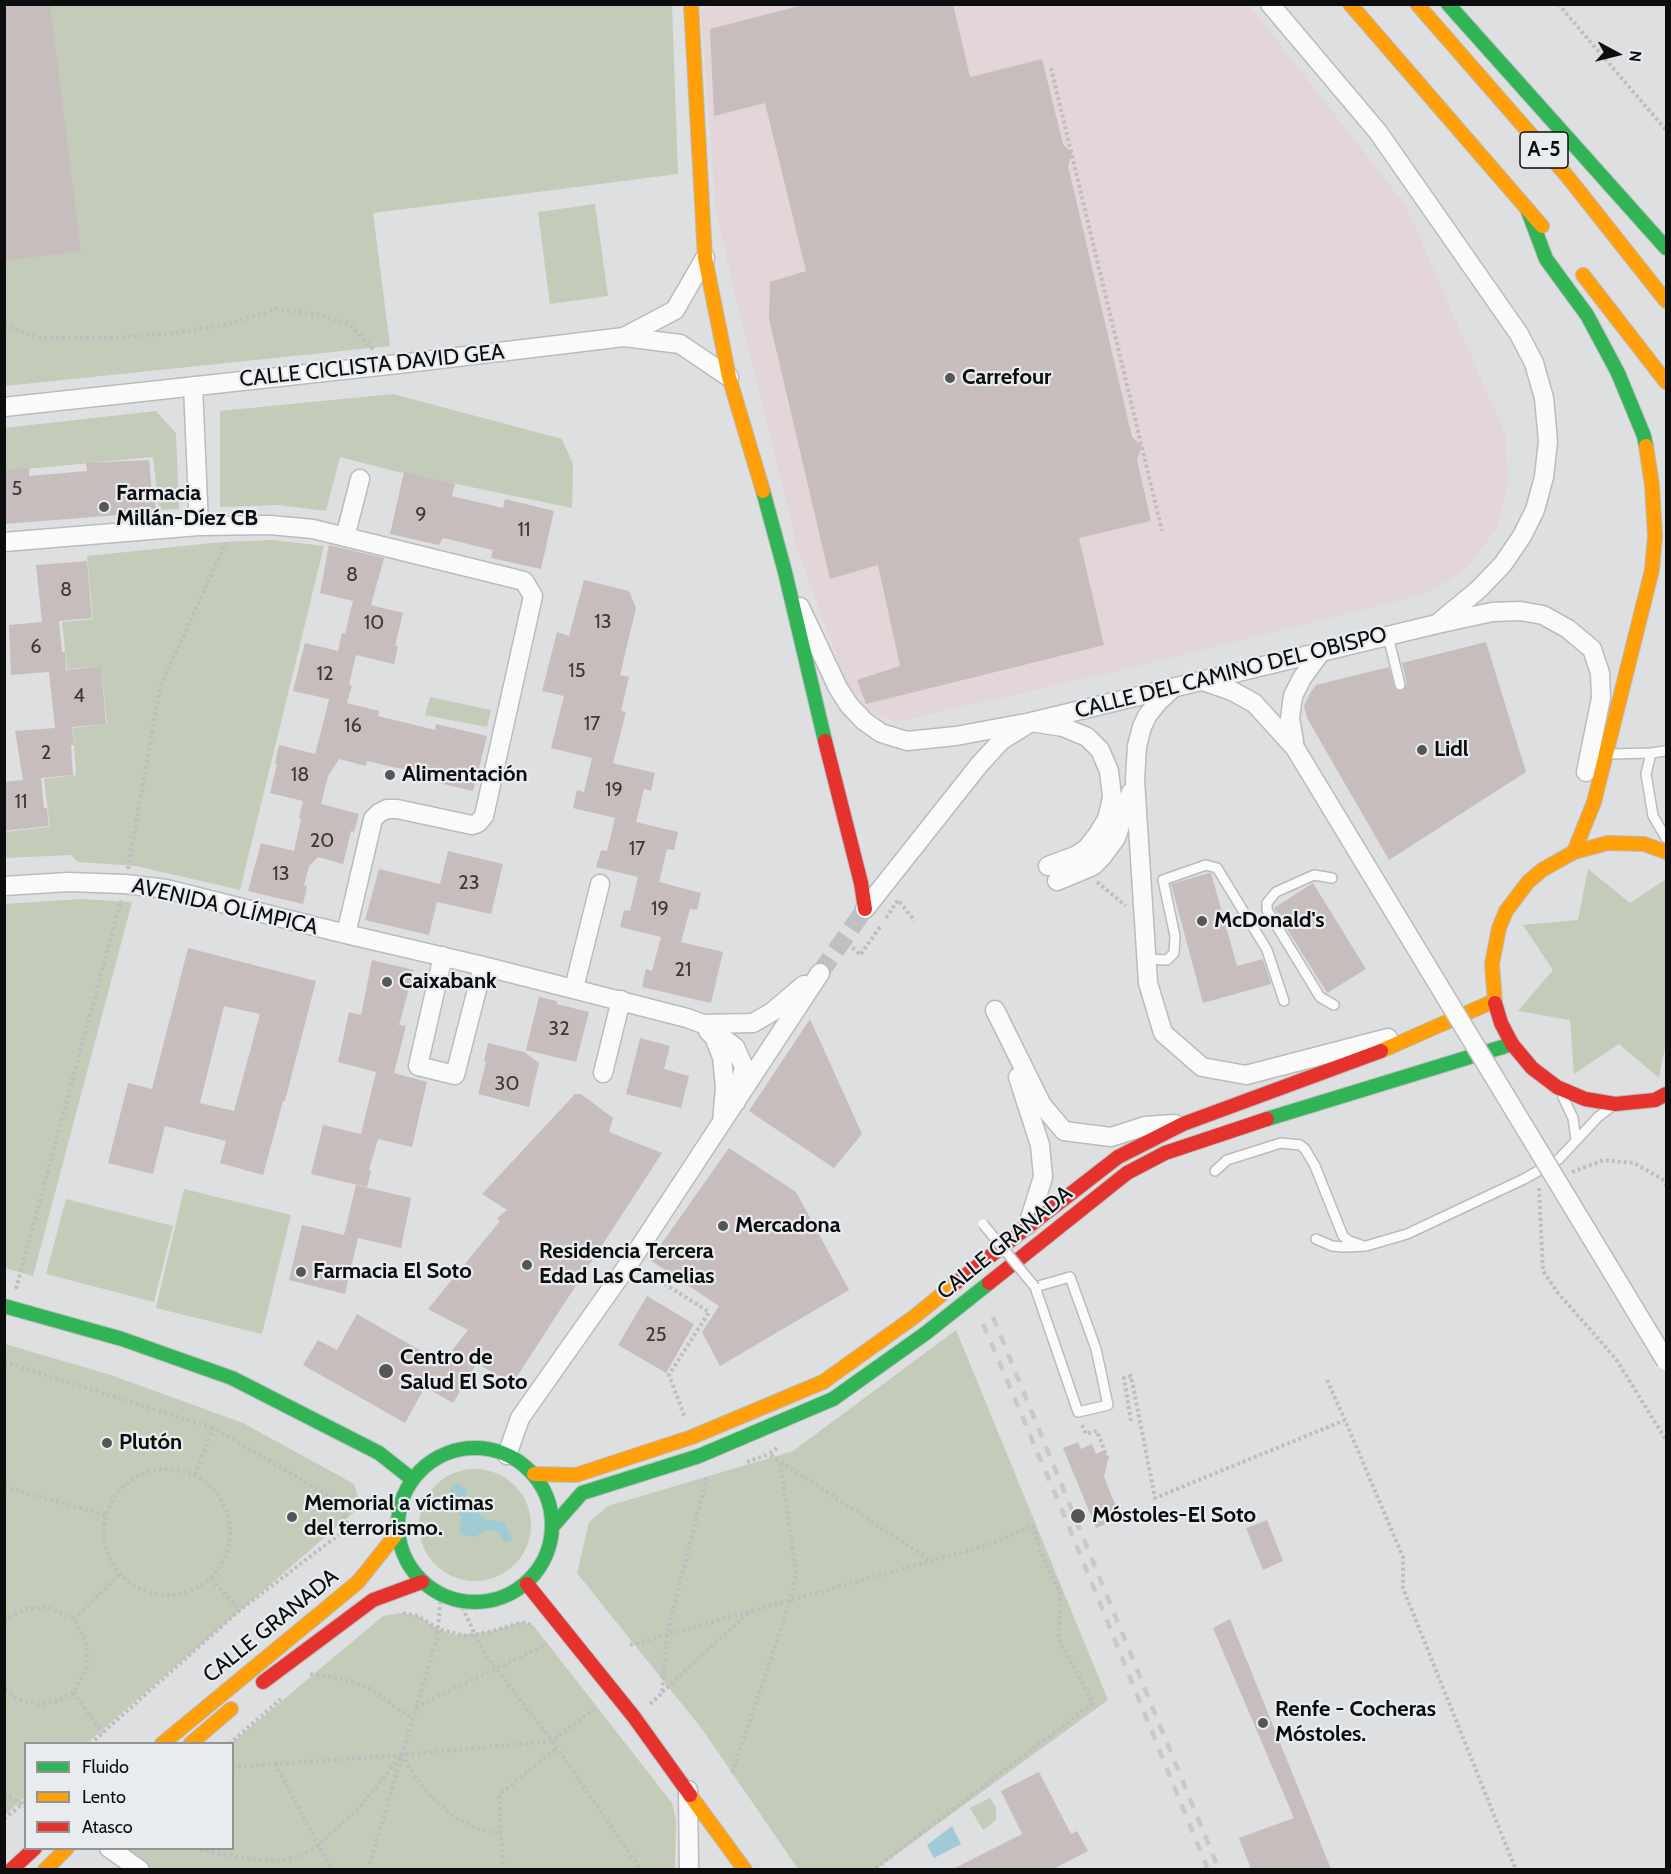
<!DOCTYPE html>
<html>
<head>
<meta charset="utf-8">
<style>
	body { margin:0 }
	#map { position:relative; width:1671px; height:1874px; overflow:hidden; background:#dddfe1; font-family:Cabin,sans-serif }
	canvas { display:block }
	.frame { position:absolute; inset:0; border:6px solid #0c0d0e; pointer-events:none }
	.legend { position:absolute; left:24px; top:1742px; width:210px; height:108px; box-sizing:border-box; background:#e9ecef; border:2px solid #919395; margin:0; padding:8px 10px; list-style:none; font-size:18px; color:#0c0d0e }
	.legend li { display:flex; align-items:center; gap:12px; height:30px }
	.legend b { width:30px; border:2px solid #919395 }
	.north { position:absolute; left:1587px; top:24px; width:60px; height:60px; -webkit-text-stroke:4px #e9ecef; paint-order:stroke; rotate:97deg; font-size:16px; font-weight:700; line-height:24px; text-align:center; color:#0c0d0e }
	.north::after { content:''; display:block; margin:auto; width:21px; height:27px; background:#0c0d0e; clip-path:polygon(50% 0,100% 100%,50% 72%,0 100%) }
</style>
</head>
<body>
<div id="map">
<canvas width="1671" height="1874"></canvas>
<div class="frame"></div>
<ul class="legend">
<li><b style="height:8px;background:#30b455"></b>Fluido</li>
<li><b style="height:8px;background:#ff9f0a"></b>Lento</li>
<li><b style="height:8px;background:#e5322d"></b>Atasco</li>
</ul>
<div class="north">N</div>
</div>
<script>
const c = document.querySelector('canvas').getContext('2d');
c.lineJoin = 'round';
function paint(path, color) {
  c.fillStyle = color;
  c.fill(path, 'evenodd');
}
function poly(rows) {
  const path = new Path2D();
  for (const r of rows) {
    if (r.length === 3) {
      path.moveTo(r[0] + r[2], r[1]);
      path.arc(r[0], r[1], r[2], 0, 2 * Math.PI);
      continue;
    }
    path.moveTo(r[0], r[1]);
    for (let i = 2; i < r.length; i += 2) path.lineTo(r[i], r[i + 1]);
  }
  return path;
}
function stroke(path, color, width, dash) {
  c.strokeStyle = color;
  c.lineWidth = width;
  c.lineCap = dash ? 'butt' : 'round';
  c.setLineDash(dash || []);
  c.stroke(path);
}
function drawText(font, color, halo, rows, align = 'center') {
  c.font = font + ' Cabin,sans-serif';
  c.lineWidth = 4.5;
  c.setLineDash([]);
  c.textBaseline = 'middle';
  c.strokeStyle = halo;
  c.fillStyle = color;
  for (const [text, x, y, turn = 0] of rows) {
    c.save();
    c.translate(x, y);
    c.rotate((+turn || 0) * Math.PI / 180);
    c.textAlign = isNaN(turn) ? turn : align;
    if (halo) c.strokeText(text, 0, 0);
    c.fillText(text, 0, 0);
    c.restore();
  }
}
const commercial = poly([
	[723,4,1249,5,1406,206,1506,436,1508,484,1496,529,1465,571,1421,595,1109,673,897,722,869,711,849,690,797,548,716,214,701,9]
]);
const green = poly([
	[4,5,672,5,678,174,373,213,390,346,5,386],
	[595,204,608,296,550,304,538,212],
	[393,394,562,439,573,464,572,508,394,471,340,457,326,511,279,505,220,507,220,411],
	[156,411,176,433,179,509,159,510,153,457,5,471,4,428],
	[273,540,324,546,240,890,136,866,78,862,71,855,5,858,5,832,50,827,44,779,76,775,73,728,107,724,101,666,67,669,62,622,93,619,87,556,223,542],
	[430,697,491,710,487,727,425,715],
	[1588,869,1630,903,1666,879,1666,1042,1659,1078,1619,1044,1574,1074,1570,1020,1518,1011,1553,970,1523,925,1578,920],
	[80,899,132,902,33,1276,5,1268,5,904],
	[184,1189,291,1215,262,1334,156,1308],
	[66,1199,173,1226,154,1302,46,1274],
	[956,1330,1108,1700,876,1869,798,1869,702,1729,577,1573,589,1522,608,1506,793,1451],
	[5,1344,111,1375,243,1423,354,1484,361,1506,87,1743,26,1744,25,1797,5,1815],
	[475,1525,56],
	[401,1613,418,1616,438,1629,456,1635,489,1632,522,1622,533,1625,672,1803,676,1820,675,1869,149,1870,128,1849,232,1848,232,1743,383,1616],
	[990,1798,996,1807,996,1820,983,1830,970,1808]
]);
const water = poly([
	[456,1483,467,1490,464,1501,487,1520,503,1522,513,1539,505,1543,498,1532,488,1529,474,1537,460,1534,461,1517,451,1502,450,1490],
	[952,1826,961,1844,934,1858,927,1845]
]);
const building = poly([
	[4,4,50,4,81,251,4,261],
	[807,4,953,4,970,77,1042,59,1063,144,1072,153,1068,166,1132,437,1142,446,1137,460,1151,521,1079,538,1104,645,866,704,857,680,900,666,878,565,830,579,769,319,770,282,806,271,765,103,714,116,710,29],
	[149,460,152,494,155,494,156,512,4,524,4,470,29,468,29,476,87,471,86,463],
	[404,472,455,484,452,496,503,508,505,499,554,511,541,569,491,558,493,550,443,538,439,545,390,534],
	[329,545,384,558,371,605,403,613,395,646,398,646,394,664,356,655,349,685,352,686,347,703,379,711,378,716,435,730,436,724,487,736,473,791,423,779,424,774,367,761,366,766,339,759,328,776,321,804,359,814,354,832,351,831,343,864,318,857,309,866,304,885,307,886,303,904,248,891,261,843,294,851,301,819,299,818,303,801,270,793,277,764,275,763,279,745,315,754,325,716,329,699,293,691,305,643,338,651,342,633,345,634,353,601,320,593],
	[87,561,92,618,59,621,62,652,65,652,66,670,101,666,106,724,72,727,74,745,71,745,73,775,41,778,44,808,47,808,49,826,4,831,4,782,23,780,15,731,55,728,49,672,11,675,9,625,42,622,36,565],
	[584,580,629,591,636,608,620,675,629,677,621,711,626,712,613,763,655,773,651,791,644,789,636,822,678,832,674,850,667,849,659,882,701,893,697,910,690,909,681,942,723,952,711,1003,642,987,646,969,652,971,661,937,620,927,624,910,630,911,638,877,596,867,601,850,607,851,615,818,573,808,577,790,584,792,592,758,551,748,564,696,542,691,557,632,569,636],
	[1486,642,1526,772,1389,860,1307,718,1304,706,1310,693,1316,685,1389,667,1395,689,1402,691,1407,684,1402,663],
	[448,851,503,864,491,914,437,902,429,935,365,920,379,869,440,884],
	[1209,873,1211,873,1237,966,1263,959,1271,984,1203,1003,1171,884],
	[1313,883,1366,969,1327,993,1274,908],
	[188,948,316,981,285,1101,283,1101,263,1175,220,1163,226,1141,165,1126,153,1174,108,1163,128,1083,152,1089],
	[224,1006,260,1014,234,1111,200,1103],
	[372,960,414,970,399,1025,406,1026,394,1073,427,1082,412,1147,378,1139,369,1170,371,1171,367,1187,311,1174,323,1125,361,1134,376,1072,338,1062,349,1012,361,1015],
	[539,997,557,1001,557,1004,589,1012,576,1062,526,1050],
	[810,1019,862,1134,834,1168,749,1111],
	[640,1038,670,1046,664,1069,689,1076,681,1108,626,1094],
	[488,1043,524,1052,539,1063,529,1107,478,1094,486,1062,484,1061],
	[575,1094,581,1094,613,1118,609,1132,662,1153,512,1384,477,1363,453,1403,425,1387,405,1423,303,1365,318,1340,337,1350,357,1314,442,1363,468,1330,428,1309,500,1221,497,1218,507,1210,482,1194],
	[729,1148,796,1192,849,1290,720,1366,702,1332,719,1306,650,1260],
	[356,1185,411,1198,401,1248,358,1238,345,1294,289,1280,302,1225,344,1235],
	[647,1296,694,1324,666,1373,618,1345],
	[1078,1442,1081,1449,1092,1444,1096,1454,1105,1450,1108,1460,1104,1477,1121,1518,1096,1528,1063,1448],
	[1267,1520,1283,1561,1263,1570,1246,1528],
	[1230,1619,1331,1869,1251,1869,1239,1838,1294,1818,1213,1628],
	[1039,1772,1071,1834,1077,1831,1088,1851,1053,1869,953,1869,1022,1834,1001,1791]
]);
const streetTunnel = poly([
	[820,973,865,909]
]);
const path = poly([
	[1558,4,1666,130],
	[1051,68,1162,531],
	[4,326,41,338,115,338,174,333,225,325,276,309,319,315,349,324,373,349],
	[128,869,160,687,226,543],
	[1097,882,1126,906],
	[886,918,898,900,915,921],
	[844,939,860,955,880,927],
	[1572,1172,1604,1160,1634,1163,1662,1179,1666,1185],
	[1539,1188,1543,1271,1558,1293,1616,1359,1666,1440],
	[644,1271,709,1312,669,1375,685,1418],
	[16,1289,121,900],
	[4,1362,213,1428],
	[1327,1380,1345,1420],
	[1131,1421,1124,1378,1131,1376,1155,1498,1345,1420,1403,1557,1403,1588,1516,1870],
	[1082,1425,1086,1434,1097,1431,1108,1460],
	[777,1448,769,1454,930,1560],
	[747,1462,769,1454],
	[167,1532,63],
	[4,1487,106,1515],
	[211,1579,240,1610],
	[460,1602,483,1652,552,1741,641,1870],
	[403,1613,418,1616,438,1629,466,1636,489,1632,522,1622,532,1625],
	[74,1619,120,1574],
	[4,1621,25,1609,47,1607,74,1619,86,1642,87,1667,73,1693,57,1701,37,1705,16,1698,4,1688],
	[630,1645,984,1546,1033,1526,1040,1551,1060,1592,1061,1599,1058,1638,1093,1703,873,1870],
	[310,1674,339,1678,367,1687,413,1719],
	[662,1692,749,1612],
	[73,1693,103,1732],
	[650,1704,662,1693,667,1635,707,1476],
	[416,1707,547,1644],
	[90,1744,240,1610,349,1527,338,1501,213,1428,195,1474],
	[229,1744,281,1699],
	[275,1764,332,1870],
	[232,1767,402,1755,552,1741,597,1707],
	[732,1773,791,1599,796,1574,780,1461],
	[4,1793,26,1807],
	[4,1819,26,1801],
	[194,1848,248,1859,279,1861,300,1856,319,1845,359,1808,402,1755,416,1778,436,1802,457,1819,479,1829,501,1834],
	[368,1870,437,1638,441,1595],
	[503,1870,499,1795,557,1748]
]);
const lane = poly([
	[1388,636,1400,685],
	[1651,753,1665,751],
	[1611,754,1651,753,1646,774,1653,816,1666,838],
	[1332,878,1314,875,1276,892,1267,903,1267,910,1320,997,1334,1005],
	[1147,959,1167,960,1174,953,1175,936,1163,880,1206,865,1217,868,1267,950,1284,1001],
	[1563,1097,1573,1118,1576,1140],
	[1215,1171,1227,1160,1281,1143,1300,1145,1305,1149,1315,1166,1343,1236,1349,1241,1361,1245],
	[1316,1239,1332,1246,1344,1247,1366,1246,1407,1234,1524,1179,1559,1159,1598,1117,1611,1107],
	[1070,1277,1096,1349,1108,1405,1078,1412,1035,1287,1070,1277]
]);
const street = poly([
	[1270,4,1378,132,1519,334,1534,363,1544,398,1548,441,1544,477,1535,510,1522,536,1503,564,1478,590,1438,623],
	[624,337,675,310,705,258],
	[193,386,199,526],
	[4,407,407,363,624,337,680,344,729,377],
	[345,537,360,479],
	[4,542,199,526,270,525,313,529,524,581,533,596,484,816,478,823,472,825,397,809,387,809,379,813,373,819,346,934],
	[800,607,838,688,849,705,864,721,881,733,907,741,956,736,1031,722,1437,624,1492,612,1520,611,1543,615,1568,629,1592,649,1600,673,1601,698,1586,772],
	[1203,681,1232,691,1254,703,1295,748],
	[1172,689,1158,702,1147,716,1142,727,1137,746,1135,780,1148,983,1163,1033,1202,1067,1246,1075,1388,1038],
	[1295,748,1290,718,1293,696,1302,678,1321,652],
	[1057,881,1093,866,1102,857,1116,838,1131,792],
	[4,886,68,882,125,884,166,889,346,934,483,966,687,1018,703,1024,735,1047,744,1067,736,1102],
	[865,909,979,765,1002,740,1031,722,1063,727,1087,737,1100,750,1109,771,1112,796,1110,807,1107,819,1098,834,1086,849,1075,856,1048,866],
	[443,956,418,1066,455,1075,483,966],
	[574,988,600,884],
	[995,1010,1042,1105,1064,1131,1111,1137,1145,1126,1175,1124],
	[703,1024,753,1023,772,1012,804,985],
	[708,1031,714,1037,722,1057,725,1088,722,1122],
	[603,1073,621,1000],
	[1018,1077,1040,1145,1043,1177,1028,1225],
	[507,1455,520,1418,630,1262,820,973],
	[688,1790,689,1870],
	[109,1848,140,1870]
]);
const fast = poly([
	[1448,4,1666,248],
	[1528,211,1546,259,1587,315,1618,373,1644,436,1646,446],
	[763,491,785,572,825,741],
	[1267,1119,1512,1044],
	[4,1306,122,1339,232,1378,379,1453,412,1479],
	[475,1525,77],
	[553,1526,582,1493,699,1456,833,1399,926,1333,989,1283]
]);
const slow = poly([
	[691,4,705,258,729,377,763,491],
	[1350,4,1542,226],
	[1417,4,1567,176,1666,301],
	[1583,275,1666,382],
	[1574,852,1594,802,1652,570,1655,536,1652,485,1646,446],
	[1495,1003,1492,964,1499,928,1506,911,1528,882,1542,870,1574,852,1608,843,1644,844,1666,852],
	[1381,1051,1494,1001],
	[534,1474,576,1475,692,1437,823,1382,914,1317,957,1282],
	[162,1744,358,1582,398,1532],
	[190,1744,231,1709],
	[690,1795,745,1870],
	[45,1870,67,1848]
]);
const jam = poly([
	[825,741,861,883,865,909],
	[1495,1003,1501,1023,1512,1044,1532,1068,1557,1087,1585,1099,1615,1104,1655,1100,1666,1094],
	[957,1282,1118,1157,1183,1124,1381,1051],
	[989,1283,1127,1173,1165,1153,1267,1119],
	[527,1584,634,1717,690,1795],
	[263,1682,373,1600,422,1582],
	[11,1870,35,1848]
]);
const rail = poly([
	[993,1317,1219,1870],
	[983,1324,1067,1522,1208,1870]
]);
const laneBridge = poly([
	[983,1224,1035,1287]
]);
const streetBridge = poly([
	[1295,748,1666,1361]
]);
const markers = [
	[950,378,6,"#555658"],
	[104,507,6,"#555658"],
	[1422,750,6,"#555658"],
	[390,775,6,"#555658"],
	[1202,921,6,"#555658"],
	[387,982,6,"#555658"],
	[723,1226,6,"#555658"],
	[527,1265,6,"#555658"],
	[301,1272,6,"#555658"],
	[386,1371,8,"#555658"],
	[107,1443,6,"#555658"],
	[1078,1516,8,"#555658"],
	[292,1517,6,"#555658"],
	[1263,1723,6,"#555658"]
];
const numberNames = [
	["5",17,489],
	["9",421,515],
	["11",524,530],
	["8",352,575],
	["8",66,590],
	["13",603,622],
	["10",374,623],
	["6",36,647],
	["15",577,671],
	["12",325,674],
	["4",79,696],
	["17",592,724],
	["16",353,726],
	["2",46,753],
	["18",300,775],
	["19",614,790],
	["11",21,802],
	["20",322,841],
	["17",637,849],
	["13",281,874],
	["23",469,883],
	["19",660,909],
	["21",683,970],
	["32",559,1029],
	["30",507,1084],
	["25",656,1335]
];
const shields = [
	[1544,150,48]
];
const shieldNames = [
	["A-5",1544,150]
];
const streetNames = [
	["CALLE CICLISTA DAVID GEA",372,366,-6],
	["CALLE DEL CAMINO DEL OBISPO",1231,673,-14],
	["AVENIDA OLÍMPICA",225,907,13],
	["CALLE GRANADA",1005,1243,-39],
	["CALLE GRANADA",271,1626,-39]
];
const poiNames = [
	["Carrefour",962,378],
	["Farmacia",116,494],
	["Millán-Díez CB",116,519],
	["Lidl",1434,750],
	["Alimentación",402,775],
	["McDonald's",1214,921],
	["Caixabank",399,982],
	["Mercadona",735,1226],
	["Residencia Tercera",539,1252],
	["Edad Las Camelias",539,1277],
	["Farmacia El Soto",313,1272],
	["Centro de",400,1358],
	["Salud El Soto",400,1383],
	["Plutón",119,1443],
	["Memorial a víctimas",304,1504],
	["del terrorismo.",304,1529],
	["Móstoles-El Soto",1092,1516],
	["Renfe - Cocheras",1275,1710],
	["Móstoles.",1275,1735]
];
paint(commercial, '#e3d5d8');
paint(green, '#c3cbb9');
paint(water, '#9ecbd5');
paint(building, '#c7bdbc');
stroke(streetTunnel, '#bec0c1', 18, [18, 9]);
stroke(lane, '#babbbd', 12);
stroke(street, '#babbbd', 21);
stroke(fast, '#babbbd', 16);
stroke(slow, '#babbbd', 16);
stroke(jam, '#babbbd', 16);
stroke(path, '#bebebe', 4, [3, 3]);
stroke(lane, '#fafafa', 9);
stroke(street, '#fafafa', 18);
stroke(fast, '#30b455', 14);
stroke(slow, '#ff9f0a', 14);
stroke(jam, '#e5322d', 14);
stroke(rail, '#c8c9c9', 4.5, [10, 10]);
stroke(laneBridge, '#babbbd', 12, []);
stroke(streetBridge, '#babbbd', 21, []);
stroke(laneBridge, '#fafafa', 9);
stroke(streetBridge, '#fafafa', 18);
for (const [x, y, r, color] of markers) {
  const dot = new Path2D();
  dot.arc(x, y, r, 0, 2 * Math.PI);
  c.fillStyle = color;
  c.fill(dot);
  stroke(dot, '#e9ecef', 2);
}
drawText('20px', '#3b393a', null, numberNames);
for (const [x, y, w] of shields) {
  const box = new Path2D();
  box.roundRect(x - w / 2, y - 18, w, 36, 4.5);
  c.fillStyle = '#e9ecef';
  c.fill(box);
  stroke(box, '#0c0d0e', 1.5);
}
drawText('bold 21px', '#0c0d0e', null, shieldNames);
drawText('22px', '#0c0d0e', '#e9ecef', streetNames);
drawText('bold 22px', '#0c0d0e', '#e9ecef', poiNames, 'left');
</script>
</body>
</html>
